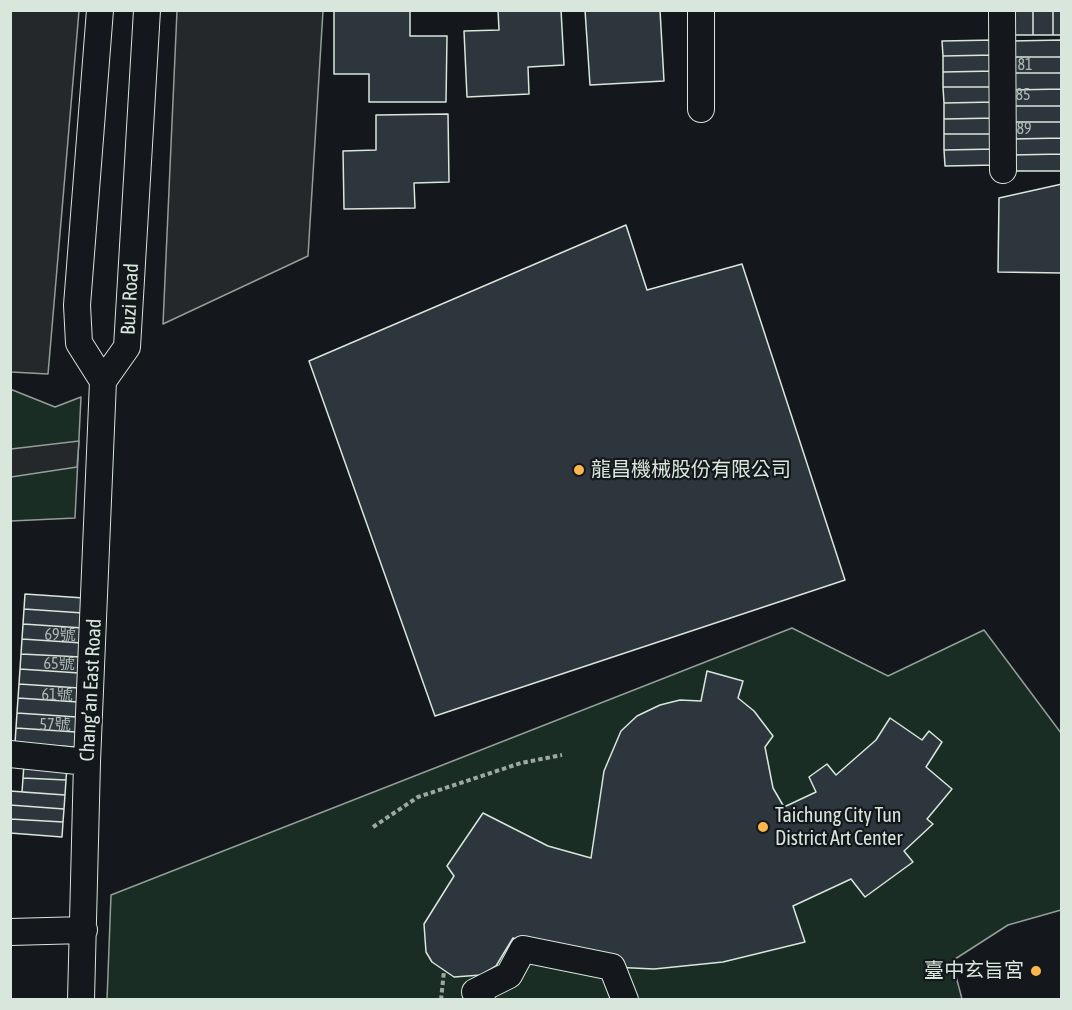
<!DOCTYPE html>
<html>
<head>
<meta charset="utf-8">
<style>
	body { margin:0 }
	#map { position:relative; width:1072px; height:1010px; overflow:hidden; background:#14181c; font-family:"Asap Condensed",sans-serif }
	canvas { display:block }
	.frame { position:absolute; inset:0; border:12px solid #d8e6dc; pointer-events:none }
</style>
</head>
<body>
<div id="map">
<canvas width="1072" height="1010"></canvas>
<div class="frame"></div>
</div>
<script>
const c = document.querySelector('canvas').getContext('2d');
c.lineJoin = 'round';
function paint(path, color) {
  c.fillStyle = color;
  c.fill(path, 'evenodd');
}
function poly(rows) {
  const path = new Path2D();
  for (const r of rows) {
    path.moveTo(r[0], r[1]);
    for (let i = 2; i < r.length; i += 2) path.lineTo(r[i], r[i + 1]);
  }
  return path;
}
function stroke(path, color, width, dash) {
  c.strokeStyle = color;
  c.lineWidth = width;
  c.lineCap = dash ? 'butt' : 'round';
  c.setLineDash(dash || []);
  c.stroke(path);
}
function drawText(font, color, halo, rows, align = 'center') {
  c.font = font + ' "Asap Condensed","Noto Sans TC",sans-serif';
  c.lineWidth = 4.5;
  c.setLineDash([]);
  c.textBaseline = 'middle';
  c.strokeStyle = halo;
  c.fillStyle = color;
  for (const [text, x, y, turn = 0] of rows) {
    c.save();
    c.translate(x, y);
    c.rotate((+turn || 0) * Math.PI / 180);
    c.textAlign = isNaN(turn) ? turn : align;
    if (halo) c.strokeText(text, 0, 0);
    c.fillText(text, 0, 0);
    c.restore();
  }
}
const green = poly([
	[10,389,55,407,81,397,75,518,11,521,10,389],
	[792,628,888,676,984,630,1061,733,1061,910,1008,925,952,961,962,999,107,1000,111,895,792,628]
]);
const parking = poly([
	[11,10,79,11,48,374,11,372,11,10],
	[177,11,323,11,308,256,163,324,177,11],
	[79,441,77,467,11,477,11,449,79,441]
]);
const building = poly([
	[334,10,410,10,410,36,447,36,446,102,369,102,369,74,334,74,334,10],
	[498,10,561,10,564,65,528,67,529,94,467,97,464,31,499,30,498,10],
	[585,10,660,10,664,81,590,85,585,10],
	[1014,10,1033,10,1033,35,1014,35,1014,10],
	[1033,10,1053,10,1053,35,1033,35,1033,10],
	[1053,10,1062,10,1062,35,1053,35,1053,10],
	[994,40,994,55,943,56,942,41,994,40],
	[1062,40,1062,57,1011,57,1011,41,1062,40],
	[994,55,995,71,943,72,943,56,994,55],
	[1011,57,1062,57,1062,73,1011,73,1011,57],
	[995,71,995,87,943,87,943,72,995,71],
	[1011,73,1062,73,1062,89,1011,90,1011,73],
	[943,87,995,87,995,102,944,103,943,87],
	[1062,89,1062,106,1011,106,1011,90,1062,89],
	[995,102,996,118,944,119,944,103,995,102],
	[1011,106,1062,106,1062,122,1012,122,1011,106],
	[448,114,449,182,414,183,415,208,344,209,343,151,376,150,376,115,448,114],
	[996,118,996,134,944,134,944,119,996,118],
	[1012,122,1062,122,1062,138,1012,139,1012,122],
	[944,134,996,134,996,149,944,150,944,134],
	[1062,138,1062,154,1012,155,1012,139,1062,138],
	[996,149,996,165,945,166,944,150,996,149],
	[1062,154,1062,171,1012,171,1012,155,1062,154],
	[1062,184,1062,273,998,272,999,198,1062,184],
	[626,225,647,290,742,264,845,580,435,716,309,361,626,225],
	[25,594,84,598,83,613,24,609,25,594],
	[24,609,83,613,83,628,23,624,24,609],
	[23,624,83,628,82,643,22,639,23,624],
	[22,639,82,643,81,657,21,654,22,639],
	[21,654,81,657,79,673,20,669,21,654],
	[20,669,79,673,79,688,19,684,20,669],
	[707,671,743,681,738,698,754,711,773,736,765,747,773,788,784,807,816,792,809,777,827,764,836,775,876,740,890,718,922,740,929,731,942,742,926,767,952,789,927,819,933,824,904,851,913,862,865,897,851,879,793,906,805,942,723,962,654,969,612,967,513,938,496,966,481,975,454,977,432,962,426,952,424,924,454,876,447,866,483,813,548,846,591,858,604,771,621,731,637,716,660,705,680,700,701,701,707,671],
	[19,684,79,688,78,702,18,698,19,684],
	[18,698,78,702,77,717,17,713,18,698],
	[17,713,77,717,76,732,16,728,17,713],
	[16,728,76,732,75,747,15,743,16,728],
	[24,764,67,767,66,780,23,778,24,764],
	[23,778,66,780,65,795,22,792,23,778],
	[10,791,65,795,64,809,10,805,10,791],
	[10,805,64,809,63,822,10,819,10,805],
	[10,819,63,822,62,837,10,833,10,819]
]);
const path = poly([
	[373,827,418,797,521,763,562,755],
	[441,1000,444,971]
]);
const minor = poly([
	[100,10,77,305,79,343,103,381],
	[701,10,701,109],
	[1002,10,1003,170],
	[103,381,127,347,147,10],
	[10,754,87,762],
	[10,932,84,930],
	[81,1000,87,762,103,381],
	[482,1000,475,992,509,975,523,949,612,967,625,1000]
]);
const markers = [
	[579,470,6,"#ffb74d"],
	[763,827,6,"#ffb74d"],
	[1036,971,6,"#ffb74d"]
];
const numberNames = [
	["81",1025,65],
	["85",1023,95],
	["89",1024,129],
	["69號",60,635],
	["65號",59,664],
	["61號",57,695],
	["57號",55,725]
];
const streetNames = [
	["Buzi Road",130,299,-87],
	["Chang’an East Road",91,690,-87]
];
const poiNames = [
	["龍昌機械股份有限公司",591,470],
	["Taichung City Tun",775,816],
	["District Art Center",775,839],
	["臺中玄旨宮",1024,971,"right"]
];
paint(green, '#1a2d24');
stroke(green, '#939e99', 1.5);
paint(parking, '#24282b');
stroke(parking, '#939e99', 1.5);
paint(building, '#2c363c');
stroke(building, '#d8e6dc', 1.5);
stroke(minor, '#d8e6dc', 28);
stroke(path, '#9da8a2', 4, [4.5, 3]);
stroke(minor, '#14181c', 26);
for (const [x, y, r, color] of markers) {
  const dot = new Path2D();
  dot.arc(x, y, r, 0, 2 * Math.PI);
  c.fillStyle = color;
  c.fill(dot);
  stroke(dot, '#14181c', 2);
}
drawText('16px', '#adbab4', null, numberNames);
drawText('20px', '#d8e6dc', '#14181c', streetNames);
drawText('20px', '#d8e6dc', '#14181c', poiNames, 'left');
</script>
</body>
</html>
